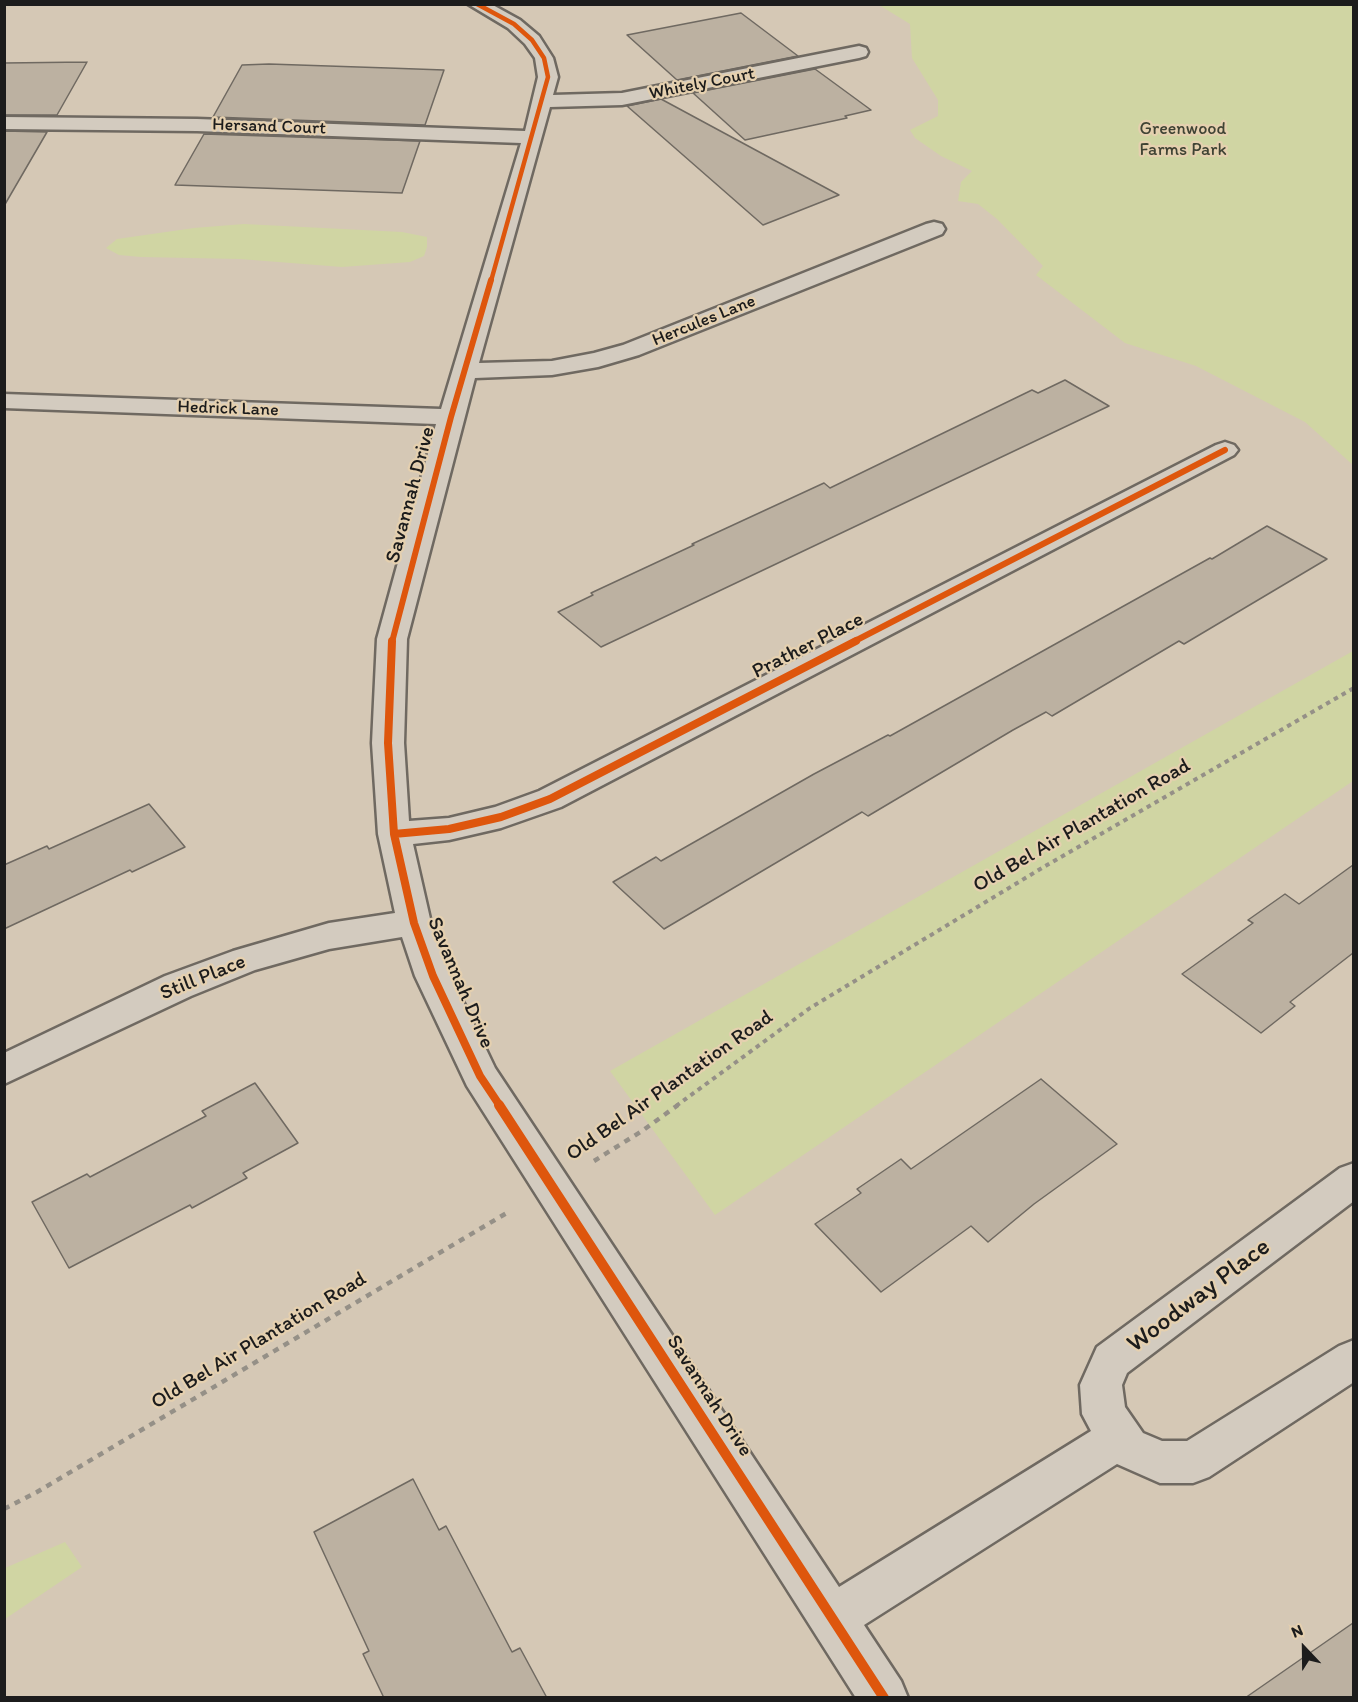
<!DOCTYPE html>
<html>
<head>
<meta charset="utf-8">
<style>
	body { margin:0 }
	#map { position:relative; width:1358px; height:1702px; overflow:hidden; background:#d5c8b5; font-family:Itim,sans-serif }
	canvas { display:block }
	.frame { position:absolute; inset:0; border:6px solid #1c1c1c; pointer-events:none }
	.north { position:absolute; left:1274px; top:1618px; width:60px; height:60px; -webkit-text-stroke:4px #e5d0af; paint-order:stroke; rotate:338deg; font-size:16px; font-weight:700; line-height:24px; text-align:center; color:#1c1c1c }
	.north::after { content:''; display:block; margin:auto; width:21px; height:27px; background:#1c1c1c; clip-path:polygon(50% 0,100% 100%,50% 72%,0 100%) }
</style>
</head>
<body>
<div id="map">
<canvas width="1358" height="1702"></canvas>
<div class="frame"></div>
<div class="north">N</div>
</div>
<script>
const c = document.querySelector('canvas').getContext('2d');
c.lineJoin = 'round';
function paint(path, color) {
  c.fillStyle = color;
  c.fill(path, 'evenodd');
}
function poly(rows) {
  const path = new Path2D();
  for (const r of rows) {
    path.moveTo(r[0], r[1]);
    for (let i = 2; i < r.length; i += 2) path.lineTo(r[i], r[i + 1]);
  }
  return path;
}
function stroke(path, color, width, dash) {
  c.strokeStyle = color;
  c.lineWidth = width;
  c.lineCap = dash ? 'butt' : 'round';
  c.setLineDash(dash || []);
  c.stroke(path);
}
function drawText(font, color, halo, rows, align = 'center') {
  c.font = font + ' Itim,sans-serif';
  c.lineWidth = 4.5;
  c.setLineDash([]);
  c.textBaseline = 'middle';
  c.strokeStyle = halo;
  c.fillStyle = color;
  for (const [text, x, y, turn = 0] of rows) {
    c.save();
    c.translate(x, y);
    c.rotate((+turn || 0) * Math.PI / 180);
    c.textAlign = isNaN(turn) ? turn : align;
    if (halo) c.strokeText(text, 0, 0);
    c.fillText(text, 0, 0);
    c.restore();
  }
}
const green = poly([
	[879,5,1353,5,1353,465,1305,422,1196,366,1125,343,1036,275,1043,266,997,219,978,204,958,201,961,182,972,171,941,156,915,138,910,130,938,116,938,100,912,58,910,24],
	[244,224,402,232,427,237,427,247,424,256,410,262,342,267,240,259,141,257,119,255,106,248,117,239,194,228],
	[1353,651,1353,781,715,1215,610,1071],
	[65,1542,82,1567,5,1619,5,1568]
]);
const building = poly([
	[741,13,798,56,677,80,627,35,741,13],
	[87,62,57,115,4,115,4,63,87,62],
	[269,64,388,68,444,70,425,125,213,117,242,65,269,64],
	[815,69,871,110,845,116,847,118,745,140,693,93,815,69],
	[661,99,839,195,763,225,627,106,661,99],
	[4,131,47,132,4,206,4,131],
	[204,134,420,141,402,193,175,185,204,134],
	[1065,380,1109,406,601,647,558,612,593,595,591,593,694,545,692,544,824,483,830,488,1032,390,1038,393,1065,380],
	[1267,526,1327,559,1184,644,1179,641,1052,716,1046,712,1013,730,868,816,862,812,664,929,613,882,656,857,661,861,814,774,888,735,890,736,1210,558,1212,559,1267,526],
	[149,804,185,847,132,872,130,870,4,929,4,865,47,846,49,849,149,804],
	[1353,865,1353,953,1290,1002,1295,1006,1261,1033,1182,974,1253,923,1248,920,1285,894,1299,904,1353,865],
	[1041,1079,1117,1144,1034,1204,988,1242,971,1226,881,1292,815,1224,861,1193,857,1189,901,1159,911,1169,1041,1079],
	[255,1083,298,1143,243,1173,247,1178,192,1208,190,1205,69,1268,32,1202,87,1174,90,1177,206,1116,202,1111,255,1083],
	[413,1479,439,1530,446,1526,512,1652,520,1648,547,1698,384,1698,363,1654,369,1651,314,1532,413,1479],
	[1353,1623,1353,1698,1245,1698,1353,1623]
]);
const pathFar1 = poly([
	[676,1106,810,1008,1047,865,1354,688]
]);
const path = poly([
	[594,1161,642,1131,678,1105],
	[4,1509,37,1492,510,1211]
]);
const minor = poly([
	[468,4,491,4,520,20,539,36,553,58,558,77,553,95,622,93,859,46,866,48,868,52,866,56,859,58,622,105,550,107,479,363,552,361,594,353,623,345,926,224,934,222,942,224,945,229,942,234,639,355,598,367,552,375,475,378,407,639,404,743,409,821,449,818,495,807,539,791,1216,445,1225,442,1234,445,1238,450,1234,455,561,807,501,828,449,840,413,844,431,923,451,976,495,1068,839,1587,1091,1431,1082,1414,1080,1385,1097,1347,1340,1168,1354,1163,1354,1201,1127,1373,1122,1385,1125,1407,1143,1433,1162,1441,1187,1441,1339,1346,1354,1340,1354,1382,1209,1477,1193,1483,1160,1483,1117,1464,864,1625,901,1681,908,1698,856,1698,467,1086,415,976,402,937,329,949,255,970,191,996,4,1084,4,1053,165,976,233,951,329,923,395,913,378,834,372,743,377,639,436,424,4,408,4,394,441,409,521,143,197,131,4,129,4,117,197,119,525,131,538,77,535,58,525,44,508,28,468,4]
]);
const cyclewayFar3 = poly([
	[477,4,514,24,532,40,544,58,548,77,491,281]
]);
const cyclewayFar2 = poly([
	[392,642,451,417,491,280],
	[853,642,1225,450]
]);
const cyclewayFar1 = poly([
	[392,641,388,743,394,834,414,923,433,976,480,1076,500,1106],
	[394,834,449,829,501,817,550,799,856,641]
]);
const cycleway = poly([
	[499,1105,884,1698]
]);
const farStreetnames = [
	["Whitely Court",702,84,-11],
	["Hersand Court",269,127,2],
	["Hercules Lane",704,321,-22],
	["Hedrick Lane",228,409,2]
];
const farParknames = [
	["Greenwood",1183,129],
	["Farms Park",1183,150]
];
const streetNames = [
	["Savannah Drive",411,495,-75],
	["Prather Place",808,646,-27],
	["Old Bel Air Plantation Road",1082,826,-30],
	["Still Place",203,978,-22],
	["Savannah Drive",460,983,67],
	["Old Bel Air Plantation Road",670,1086,-35],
	["Old Bel Air Plantation Road",259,1341,-31],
	["Savannah Drive",709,1396,57]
];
const nearStreetnames = [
	["Woodway Place",1199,1296,-37]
];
paint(green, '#d0d5a3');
paint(building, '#bcb1a1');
stroke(building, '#6f6961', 1.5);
stroke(minor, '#6f6961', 5);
stroke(pathFar1, '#959087', 4, [4.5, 4.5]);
stroke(path, '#959087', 4.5, [6, 6]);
paint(minor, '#d3cbbf');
stroke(cyclewayFar3, '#de560d', 4.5);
stroke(cyclewayFar2, '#de560d', 6);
stroke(cyclewayFar1, '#de560d', 8);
stroke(cycleway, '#de560d', 10);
drawText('18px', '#1c1c1c', '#e5d0af', farStreetnames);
drawText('18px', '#3f4334', '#e5d0af', farParknames);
drawText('21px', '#1c1c1c', '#e5d0af', streetNames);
drawText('26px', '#1c1c1c', '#e5d0af', nearStreetnames);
</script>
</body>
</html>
